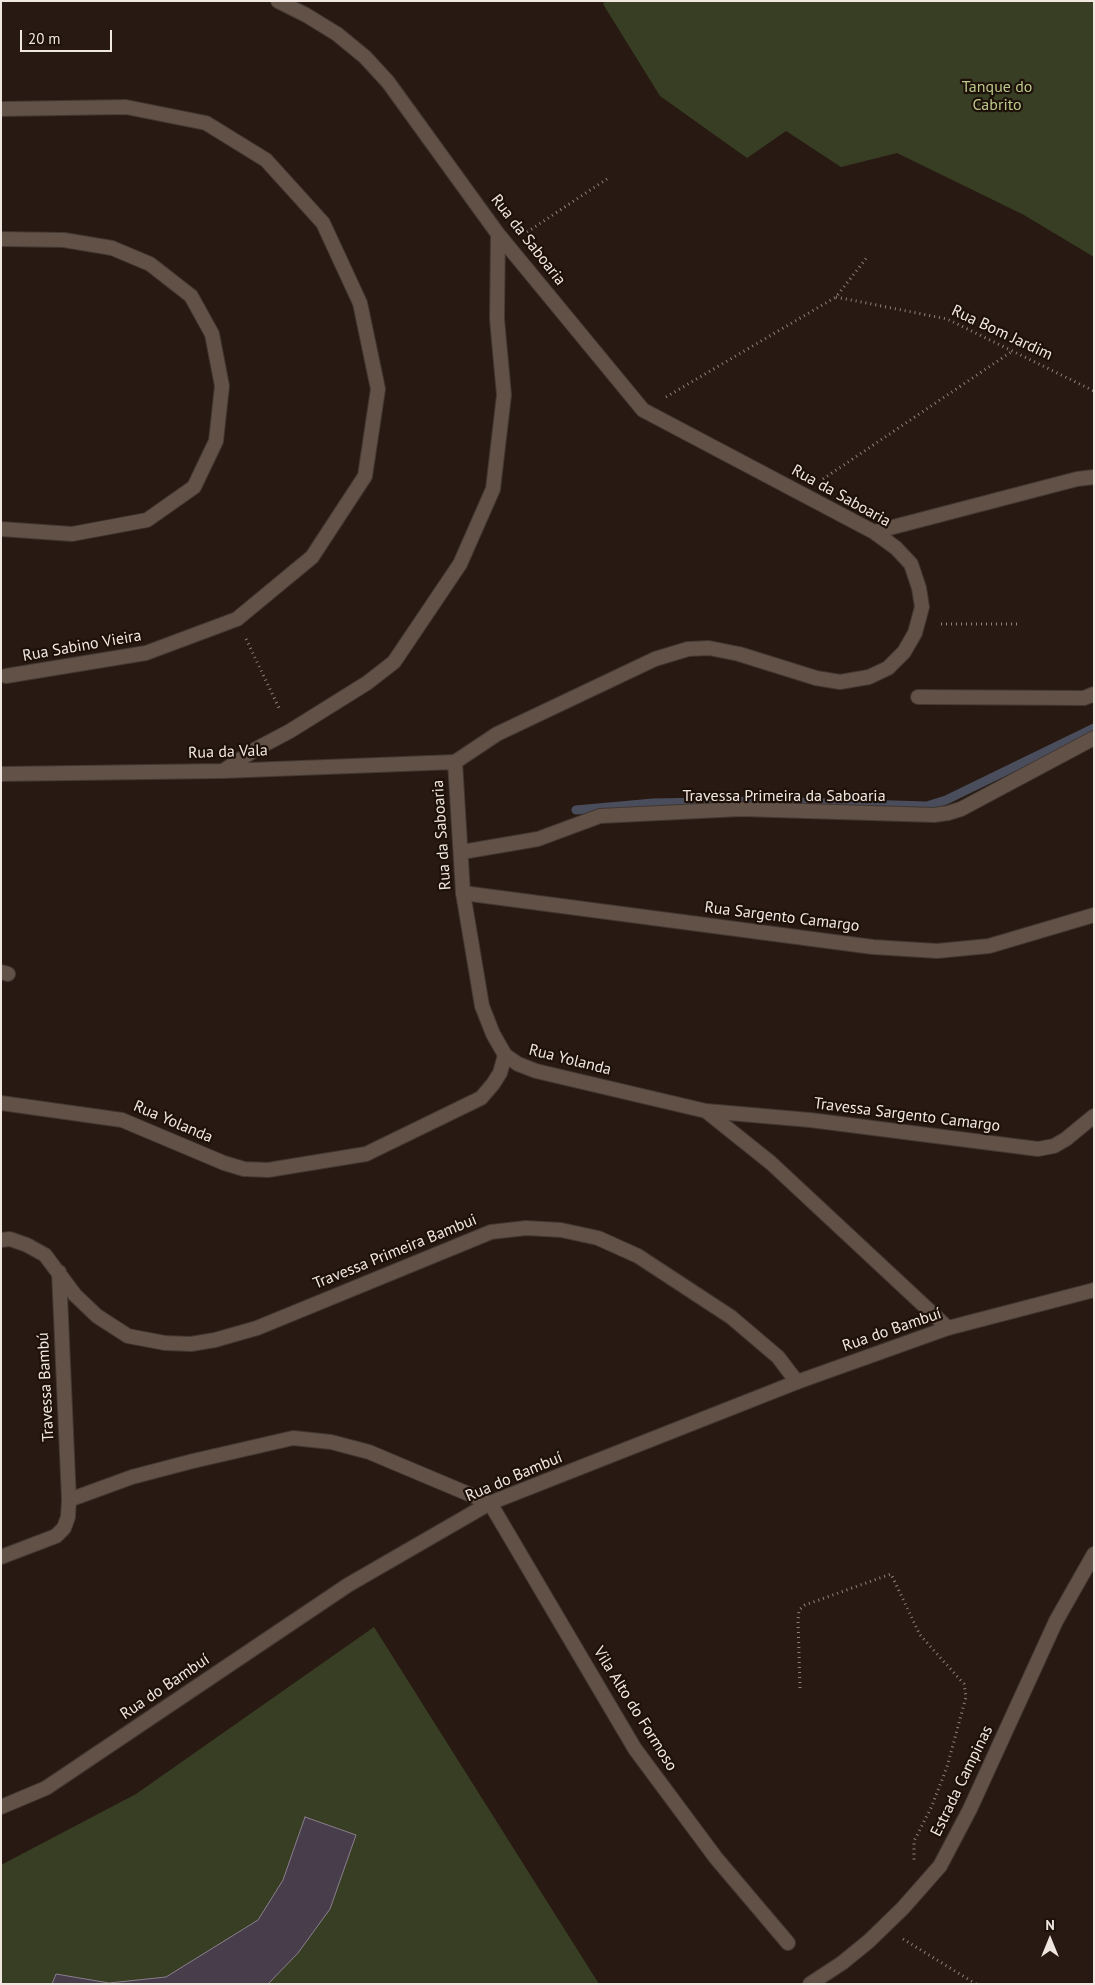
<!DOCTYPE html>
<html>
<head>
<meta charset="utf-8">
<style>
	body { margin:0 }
	#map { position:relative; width:1095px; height:1985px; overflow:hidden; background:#281a12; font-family:"PT Sans",sans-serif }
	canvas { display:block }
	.frame { position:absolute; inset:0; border:2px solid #f1e7e1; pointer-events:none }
	.north { position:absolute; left:1025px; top:1915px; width:50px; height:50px; -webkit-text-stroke:4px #1e1109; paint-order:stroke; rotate:0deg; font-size:14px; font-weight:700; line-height:20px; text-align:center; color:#f1e7e1 }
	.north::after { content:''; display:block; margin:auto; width:18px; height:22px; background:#f1e7e1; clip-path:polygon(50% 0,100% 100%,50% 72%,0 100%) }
	.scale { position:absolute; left:20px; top:30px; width:92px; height:22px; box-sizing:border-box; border:2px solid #f1e7e1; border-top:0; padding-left:6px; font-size:15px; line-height:18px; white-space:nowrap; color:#f1e7e1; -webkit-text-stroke:4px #1e1109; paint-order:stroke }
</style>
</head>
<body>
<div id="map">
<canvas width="1095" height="1985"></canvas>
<div class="frame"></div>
<div class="north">N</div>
<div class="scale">20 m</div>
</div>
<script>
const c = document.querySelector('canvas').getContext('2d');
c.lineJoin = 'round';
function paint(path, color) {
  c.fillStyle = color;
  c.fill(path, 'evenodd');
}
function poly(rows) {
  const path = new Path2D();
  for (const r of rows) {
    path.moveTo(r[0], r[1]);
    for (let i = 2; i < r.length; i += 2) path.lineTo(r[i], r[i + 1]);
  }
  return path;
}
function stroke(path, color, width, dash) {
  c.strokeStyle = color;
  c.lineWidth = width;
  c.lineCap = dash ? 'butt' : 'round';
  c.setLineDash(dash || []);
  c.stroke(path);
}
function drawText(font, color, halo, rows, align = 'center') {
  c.font = font + ' "PT Sans",sans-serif';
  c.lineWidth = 4.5;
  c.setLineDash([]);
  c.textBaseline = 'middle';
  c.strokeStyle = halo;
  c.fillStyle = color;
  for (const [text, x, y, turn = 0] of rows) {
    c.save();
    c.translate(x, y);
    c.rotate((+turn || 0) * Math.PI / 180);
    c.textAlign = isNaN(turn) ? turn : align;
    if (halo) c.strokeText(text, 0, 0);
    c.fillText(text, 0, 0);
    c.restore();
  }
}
const green = poly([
	[605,1,1094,1,1094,257,1024,215,897,153,841,167,786,131,747,158,660,96,603,4],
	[374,1627,599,1984,1,1984,1,1865,136,1794]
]);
const stream = poly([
	[576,810,653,803,761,801,927,806,946,800,1094,728]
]);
const building = poly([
	[305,1817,356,1835,330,1909,298,1953,268,1984,52,1984,56,1974,109,1983,166,1977,258,1920,283,1880,305,1817]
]);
const path = poly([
	[527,232,607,179],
	[836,297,947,319,1094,391],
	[666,397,836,297,868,256],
	[823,479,1011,352],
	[941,624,1020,624],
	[246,639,280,710],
	[800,1688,798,1620,799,1610,805,1605,891,1574,920,1635,964,1684,966,1697,947,1767,931,1808,914,1841,914,1860],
	[903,1939,976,1984]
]);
const minor = poly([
	[278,1,306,15,337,34,365,57,388,82,498,234,643,410,874,532,896,548,911,564,919,588,922,607,915,633,904,652,888,668,869,677,840,682,816,678,739,654,709,648,688,649,655,659,497,734,455,762],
	[1,109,126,107,206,123,266,160,323,223,360,303,378,389,365,476,312,557,237,619,146,653,6,676],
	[1,239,64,240,112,248,150,264,191,296,212,334,222,386,216,441,194,487,147,520,72,534,1,529],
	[874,532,1077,479,1094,477],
	[918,697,1084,698,1094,694],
	[223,771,256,749,290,731,367,683,394,662,460,564,493,489,504,395,497,319,498,234],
	[462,852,538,839,600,816,741,809,934,815,948,813,961,809,1094,738],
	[463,893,873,947,937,951,989,946,1094,915],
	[1,972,8,974],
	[1,1103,122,1120,224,1163,244,1169,268,1170,366,1154,481,1098,493,1084,500,1073,505,1055],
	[706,1111,810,1120,1038,1149,1054,1146,1066,1139,1094,1116],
	[1,1240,10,1239,27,1245,45,1255,75,1295,97,1316,128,1336,165,1343,191,1344,215,1340,257,1328,491,1232,526,1228,561,1230,598,1238,638,1256,731,1317,778,1357,797,1382],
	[69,1500,132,1477,193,1461,293,1438,331,1442,369,1452,490,1503,635,1749,716,1858,788,1943],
	[1,1557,56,1536,64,1528,68,1517,69,1500,59,1272]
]);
const tertiary = poly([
	[1,774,223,771,455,762,463,893,477,976,482,1006,493,1034,505,1055,518,1064,536,1071,706,1111,771,1163,948,1328]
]);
const secondary = poly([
	[1,1807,46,1788,348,1585,490,1503,797,1382,948,1328,1094,1290],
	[810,1984,842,1963,869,1941,903,1908,940,1866,970,1809,1056,1621,1094,1554]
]);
const parkNames = [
	["Tanque do",997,87],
	["Cabrito",997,105]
];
const streetNames = [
	["Rua da Saboaria",528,240,52],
	["Rua Bom Jardim",1002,333,25],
	["Rua da Saboaria",841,496,29],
	["Rua Sabino Vieira",82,646,-10],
	["Rua da Vala",228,752,-2],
	["Travessa Primeira da Saboaria",784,796],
	["Rua da Saboaria",442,835,-94],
	["Rua Sargento Camargo",782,917,7],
	["Rua Yolanda",570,1060,14],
	["Travessa Sargento Camargo",907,1115,7],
	["Rua Yolanda",173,1122,23],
	["Travessa Primeira Bambui",395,1252,-22],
	["Rua do Bambuí",892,1330,-19],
	["Travessa Bambú",46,1387,-93],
	["Rua do Bambuí",514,1477,-23],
	["Rua do Bambuí",165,1687,-34],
	["Vila Alto do Formoso",635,1709,58],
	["Estrada Campinas",962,1781,-64]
];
paint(green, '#383e23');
stroke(stream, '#4a4d5b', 9);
paint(building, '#483e4b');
stroke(building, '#8a7e8d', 1);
stroke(minor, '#423732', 16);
stroke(tertiary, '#423732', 16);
stroke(secondary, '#423732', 16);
stroke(path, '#8e827b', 3, [1, 4]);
stroke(minor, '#615147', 14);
stroke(tertiary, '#615147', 14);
stroke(secondary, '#615147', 14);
drawText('16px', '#b9c78a', '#1e1109', parkNames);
drawText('16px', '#f1e7e1', '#1e1109', streetNames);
</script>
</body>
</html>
